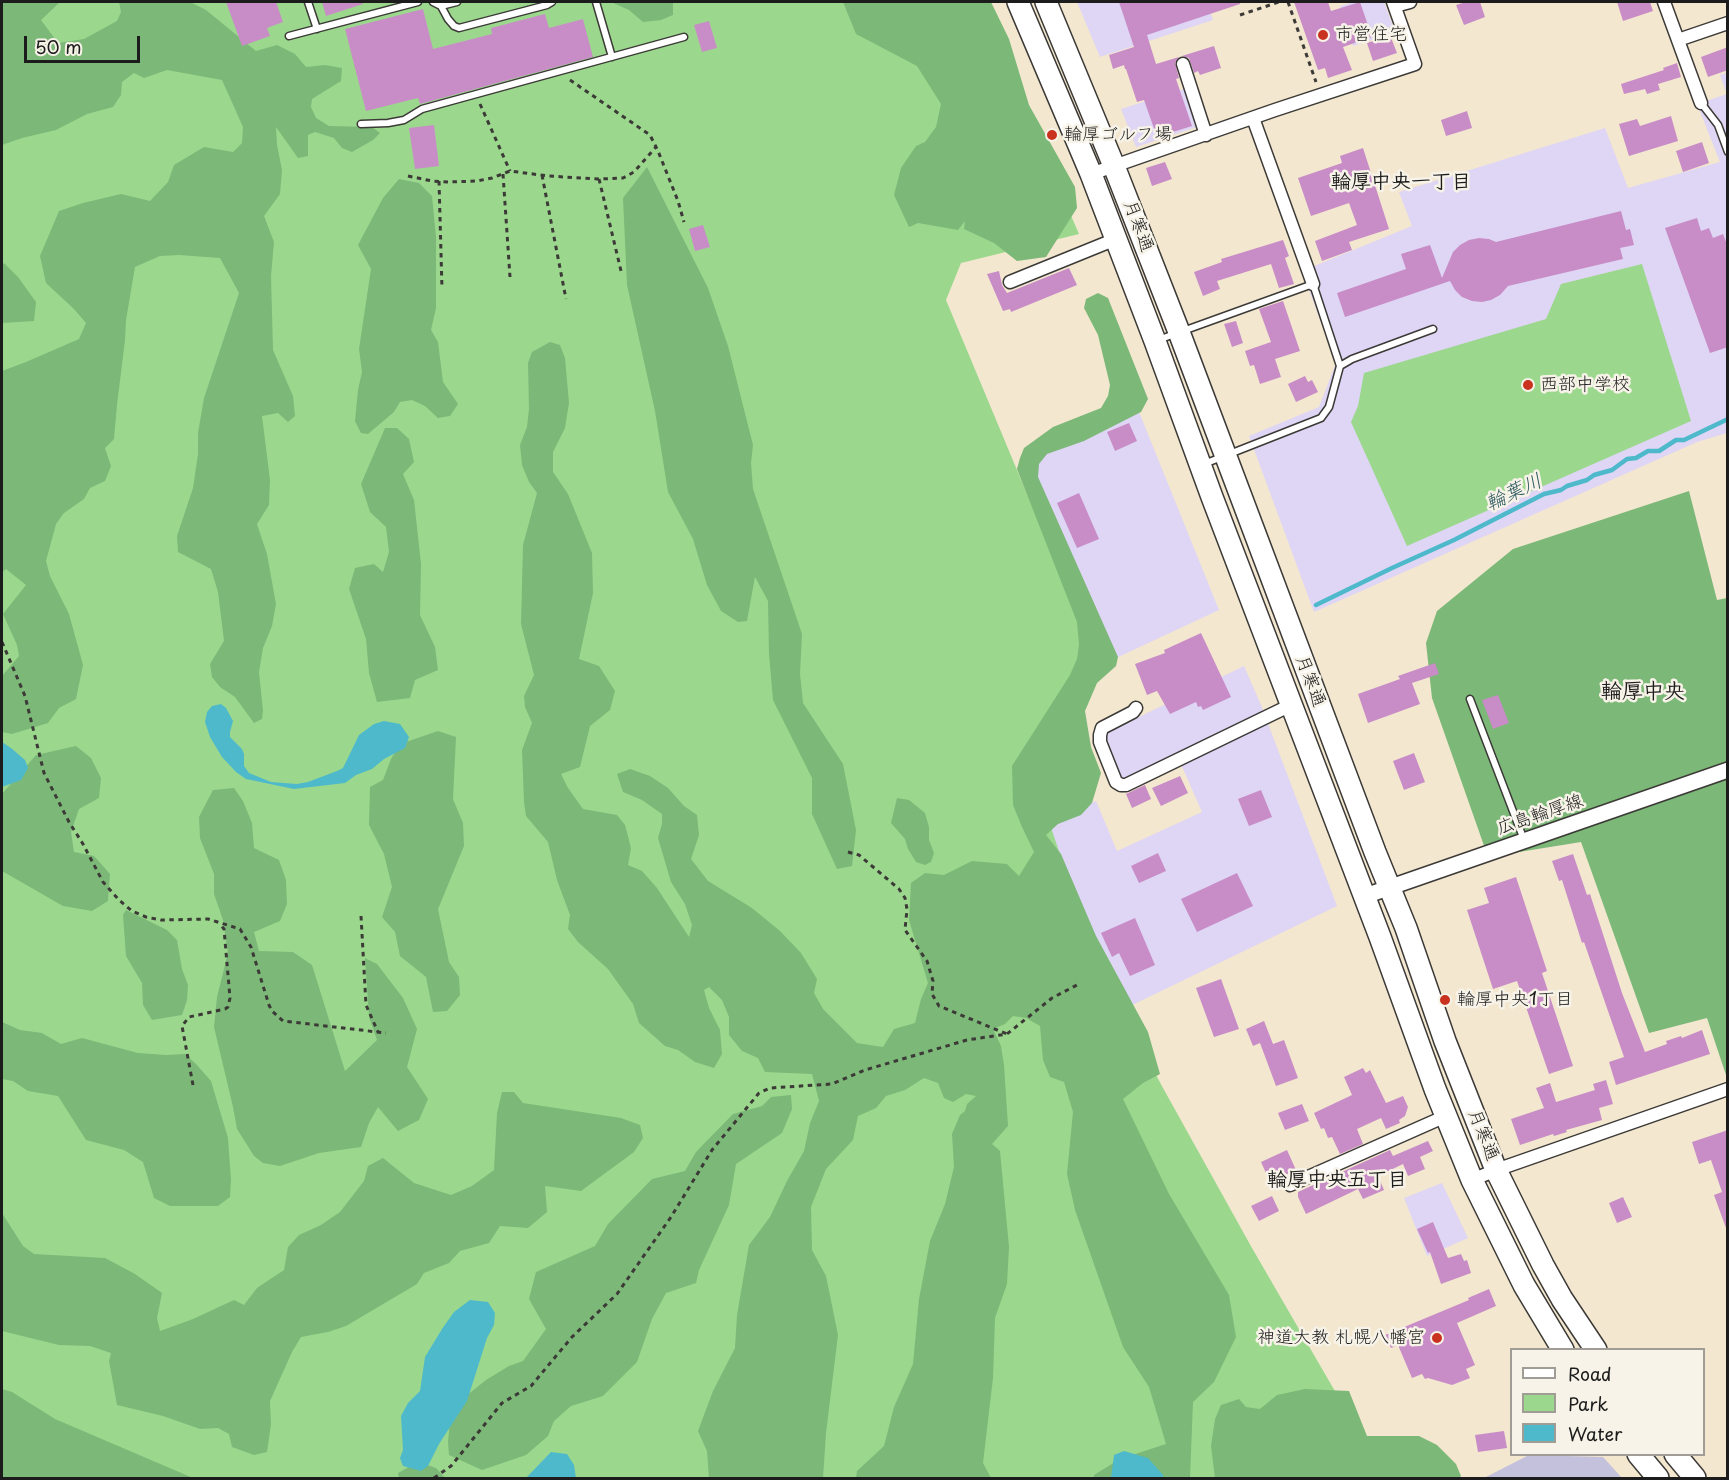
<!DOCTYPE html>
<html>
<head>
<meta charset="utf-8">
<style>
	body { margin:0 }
	#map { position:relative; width:1729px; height:1480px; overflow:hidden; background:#f3e7d0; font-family:"Playpen Sans",sans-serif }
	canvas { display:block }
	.frame { position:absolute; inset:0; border:3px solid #1c1c1c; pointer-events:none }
	.legend { position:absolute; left:1510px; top:1348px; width:195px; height:108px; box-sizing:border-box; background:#f7f3e8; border:2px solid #9f9d96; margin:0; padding:8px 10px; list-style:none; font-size:18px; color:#1c1c1c }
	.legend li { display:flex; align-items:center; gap:12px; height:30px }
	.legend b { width:30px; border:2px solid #9f9d96 }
	.scale { position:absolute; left:24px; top:36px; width:116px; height:27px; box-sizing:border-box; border:3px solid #1c1c1c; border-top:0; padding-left:8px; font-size:18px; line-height:21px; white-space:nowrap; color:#1c1c1c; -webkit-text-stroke:4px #f7f3e8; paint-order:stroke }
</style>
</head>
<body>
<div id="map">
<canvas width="1729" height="1480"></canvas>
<div class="frame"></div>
<ul class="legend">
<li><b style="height:8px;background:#fff"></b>Road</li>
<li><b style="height:16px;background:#9bd88d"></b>Park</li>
<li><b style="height:16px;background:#4eb9cb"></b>Water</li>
</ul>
<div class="scale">50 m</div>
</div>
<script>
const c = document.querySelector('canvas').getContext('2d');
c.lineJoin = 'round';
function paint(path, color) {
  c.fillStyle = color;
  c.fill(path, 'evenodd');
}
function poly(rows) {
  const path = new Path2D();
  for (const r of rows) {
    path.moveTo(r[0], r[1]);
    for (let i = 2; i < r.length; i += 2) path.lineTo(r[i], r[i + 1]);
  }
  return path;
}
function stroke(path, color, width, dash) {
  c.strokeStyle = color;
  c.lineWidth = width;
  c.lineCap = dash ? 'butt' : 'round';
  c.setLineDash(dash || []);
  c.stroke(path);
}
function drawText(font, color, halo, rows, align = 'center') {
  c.font = font + ' "Playpen Sans","Klee One",sans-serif';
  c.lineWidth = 5;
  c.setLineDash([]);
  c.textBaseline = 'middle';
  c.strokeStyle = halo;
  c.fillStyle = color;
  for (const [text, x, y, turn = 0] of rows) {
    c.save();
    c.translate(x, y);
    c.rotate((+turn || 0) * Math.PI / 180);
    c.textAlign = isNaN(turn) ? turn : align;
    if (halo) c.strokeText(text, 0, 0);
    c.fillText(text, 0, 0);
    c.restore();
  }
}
const built = poly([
	[1077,2,1207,2,1213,20,1100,57],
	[1354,2,1384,2,1395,32,1353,46,1340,6],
	[1727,73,1727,433,1697,442,1314,612,1249,436,1319,407,1336,363,1302,271,1412,226,1399,192,1605,128,1628,188,1720,162,1697,104,1727,94,1720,75],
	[1184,89,1197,127,1136,147,1121,109],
	[1137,407,1219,610,1114,659,1022,458],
	[1244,666,1264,712,1122,781,1104,734],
	[1267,721,1337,906,1128,1007,1039,824,1096,801,1117,851,1202,812,1180,762],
	[1442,1183,1468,1238,1427,1256,1404,1198]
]);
const industrial = poly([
	[1529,1455,1603,1457,1622,1478,1484,1478]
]);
const green = poly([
	[8,2,978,2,1079,234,961,263,946,300,1093,652,1029,763,1097,963,1163,1088,1252,1248,1365,1443,1454,1478,2,1478,2,4],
	[1642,264,1691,421,1407,546,1351,422,1358,406,1364,373,1546,319,1561,284]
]);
const forest = poly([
	[2,2,60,2,41,20,58,43,84,39,117,21,121,12,119,2,190,2,206,10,256,51,277,45,295,54,306,67,325,65,342,68,341,81,312,99,311,107,316,118,329,126,372,127,380,133,373,140,352,152,342,148,334,138,315,132,308,135,308,156,298,158,276,127,277,145,282,170,280,194,264,216,274,242,271,276,273,350,293,396,295,416,288,422,278,413,262,416,270,480,269,505,257,524,267,554,276,604,272,626,263,648,259,672,263,711,262,719,254,723,235,697,220,687,212,677,210,664,224,641,218,592,211,569,178,552,177,536,193,488,198,454,198,433,204,398,239,293,220,258,179,255,160,256,135,267,126,320,125,340,117,405,114,439,105,448,111,466,105,481,90,488,84,499,64,513,56,524,46,561,50,576,69,614,83,665,76,699,59,708,48,723,12,734,2,732,2,676,19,656,17,645,3,614,26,585,6,569,2,572,2,371,26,362,79,339,86,323,74,309,46,283,40,256,59,211,83,203,121,194,150,201,168,182,174,165,204,147,233,152,242,143,243,127,222,80,167,70,144,78,134,73,122,82,121,95,113,107,87,114,56,130,22,138,2,145],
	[611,2,673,2,673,15,661,20,643,22,629,10],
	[843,2,991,2,1009,39,1029,105,1075,187,1077,208,1046,257,1017,261,994,243,964,229,965,221,958,230,918,223,909,227,894,195,901,168,916,146,925,142,936,127,941,104,917,66,856,34],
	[647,167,708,288,728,346,753,445,751,463,753,489,802,634,800,674,803,703,843,764,856,830,852,866,837,869,812,814,812,778,773,700,769,654,768,601,755,577,747,621,738,622,721,611,707,585,693,539,668,492,655,411,627,285,623,198],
	[399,179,419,183,432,196,436,237,436,308,431,330,438,342,443,382,458,404,450,416,438,418,425,406,412,400,400,402,394,412,368,434,361,433,355,421,358,390,362,372,359,349,371,269,358,245,383,198],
	[2,263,5,264,18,277,36,302,34,321,2,323],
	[1098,293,1108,298,1148,399,1141,412,1084,441,1047,454,1039,464,1038,477,1118,657,1116,666,1097,683,1085,711,1091,747,1101,773,1092,803,1081,815,1058,824,1046,835,1061,854,1096,936,1148,1032,1160,1074,1143,1083,1123,1099,1169,1194,1229,1295,1236,1337,1214,1382,1193,1402,1190,1478,1094,1478,1094,1475,1120,1459,1166,1444,1149,1387,1123,1347,1075,1210,1067,1174,1073,1112,1064,1082,1050,1077,1043,1060,1040,1026,1026,1018,1013,1016,1005,1024,993,1029,1001,1046,1004,1065,1008,1126,992,1144,1000,1151,1009,1247,1007,1284,995,1318,993,1378,983,1463,991,1478,856,1478,857,1471,884,1446,894,1407,913,1364,919,1299,930,1241,945,1204,954,1167,952,1134,960,1115,965,1111,967,1104,976,1096,966,1094,953,1102,944,1098,938,1083,924,1078,905,1090,886,1096,876,1108,858,1116,853,1140,826,1169,811,1207,812,1250,826,1276,838,1335,826,1433,823,1478,709,1478,707,1451,698,1431,713,1391,735,1348,737,1315,749,1245,770,1217,787,1181,804,1151,810,1123,819,1101,812,1074,765,1072,758,1058,742,1051,729,1035,729,1017,722,1000,709,987,704,990,709,1008,720,1030,722,1054,714,1068,695,1062,678,1050,665,1046,639,1023,633,1004,608,969,578,942,568,929,570,915,557,880,548,842,526,816,524,802,522,750,532,723,525,707,524,696,534,675,521,624,523,545,537,493,529,482,522,465,520,445,527,427,529,409,528,363,532,352,550,342,560,345,565,358,569,403,565,428,553,452,553,472,568,494,592,553,593,593,579,659,599,666,615,691,610,710,590,726,580,767,561,774,568,788,583,809,617,815,625,825,631,848,628,865,642,871,657,888,689,937,692,925,685,904,671,882,658,838,662,824,662,814,642,800,623,792,617,774,630,769,650,776,668,788,684,806,697,815,699,835,691,859,708,881,752,908,780,931,801,953,817,979,814,993,823,1009,857,1043,883,1047,894,1029,915,1023,921,999,928,983,909,920,911,883,925,873,944,875,972,861,1007,864,1019,876,1034,852,1022,827,1013,805,1012,766,1070,675,1077,659,1079,645,1077,622,1017,469,1020,458,1024,448,1053,427,1101,408,1108,396,1110,385,1098,335,1084,308,1086,299],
	[385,428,397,428,409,439,414,462,403,474,414,500,421,564,420,615,435,647,438,670,415,680,410,698,377,702,369,673,366,639,349,589,355,568,374,564,383,572,389,552,386,527,370,512,361,484],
	[1689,491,1717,600,1727,598,1727,1074,1726,1075,1707,1018,1649,1033,1581,842,1488,857,1432,698,1426,643,1437,611,1513,549],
	[438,731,456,737,453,799,463,823,464,846,438,909,449,962,459,977,460,995,447,1011,433,1012,426,977,400,956,395,932,382,917,392,887,384,854,369,825,370,787,383,780,391,759,400,744],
	[76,746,91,758,101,778,99,798,79,809,71,832,74,852,94,856,110,874,108,901,92,911,63,906,2,871,2,794,36,755],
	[234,788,243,801,252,823,254,848,279,860,286,880,287,904,280,921,254,932,259,951,293,952,312,965,345,1071,377,1040,369,1017,365,958,377,964,403,998,417,1029,407,1067,428,1099,419,1120,398,1131,378,1107,369,1123,361,1147,319,1153,280,1166,263,1163,254,1156,237,1129,233,1107,214,1027,217,997,228,953,223,920,214,894,214,874,200,838,199,817,213,790],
	[897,798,909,800,925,813,929,827,929,840,934,853,931,862,925,865,916,862,908,849,905,839,891,823],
	[126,910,167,930,177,940,182,969,188,985,187,1000,182,1015,152,1020,143,1005,142,983,126,956,123,915],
	[2,1022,20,1030,42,1033,61,1044,82,1038,138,1053,166,1055,185,1054,196,1064,211,1081,228,1138,231,1180,230,1197,218,1206,170,1206,154,1198,143,1162,124,1150,86,1140,58,1096,28,1091,13,1081,2,1079],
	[502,1092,514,1092,523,1103,621,1118,640,1125,643,1138,634,1152,581,1191,545,1186,547,1212,528,1228,500,1226,489,1243,460,1251,449,1263,424,1273,417,1284,346,1326,328,1332,301,1337,292,1352,270,1401,271,1424,267,1452,254,1455,232,1447,229,1434,218,1428,200,1429,163,1416,117,1405,109,1361,111,1353,90,1346,59,1345,2,1331,2,1213,23,1246,34,1254,105,1258,135,1274,162,1293,157,1318,160,1331,193,1319,234,1300,244,1305,257,1288,284,1270,288,1247,299,1235,321,1225,340,1212,364,1181,368,1166,383,1158,414,1183,451,1195,472,1186,494,1170,497,1113],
	[791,1095,792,1109,782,1133,736,1164,729,1205,699,1270,696,1283,666,1293,652,1319,637,1362,603,1396,571,1406,554,1421,548,1436,526,1455,482,1470,449,1455,448,1442,451,1408,486,1380,509,1366,523,1361,546,1329,529,1299,536,1272,595,1246,608,1224,652,1179,685,1171,696,1152,733,1114,762,1106,771,1097],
	[2,1389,12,1392,55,1419,193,1478,2,1478],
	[1305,1389,1349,1391,1367,1436,1419,1436,1437,1445,1456,1464,1461,1476,1459,1478,1215,1478,1211,1446,1215,1419,1221,1405,1239,1399,1246,1407,1260,1409,1277,1395],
	[418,1462,436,1468,445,1478,399,1478,398,1473]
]);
const water = poly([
	[221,704,226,708,233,721,230,732,230,737,242,749,244,754,244,766,249,773,271,782,297,784,308,782,337,771,343,768,359,735,374,724,384,721,400,724,409,737,405,748,384,759,372,769,356,775,345,783,294,789,246,779,236,772,222,757,210,737,205,722,207,712,212,706],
	[2,742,11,748,25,760,28,768,21,780,2,787],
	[470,1300,488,1302,495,1313,494,1325,487,1338,467,1401,439,1444,428,1466,421,1471,403,1466,400,1458,403,1450,401,1416,408,1403,420,1391,425,1357,442,1329,454,1312],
	[1124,1451,1148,1458,1163,1475,1163,1478,1111,1478,1114,1455],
	[551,1452,567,1454,574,1465,576,1478,526,1478]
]);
const stream = poly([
	[1316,605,1392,568,1454,540,1544,494,1561,490,1567,486,1587,480,1594,475,1612,470,1627,459,1636,458,1648,451,1659,451,1676,440,1684,440,1728,419]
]);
const building = poly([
	[226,2,276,2,283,22,267,28,270,36,242,46],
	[322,2,362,2,363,4,326,16],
	[1119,2,1240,2,1240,4,1147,35,1156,64,1179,57,1175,63,1179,78,1176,79,1192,126,1157,137,1144,100,1137,102,1126,69,1125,69,1124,65,1113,69,1109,55,1134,47],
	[1294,2,1328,2,1331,11,1360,2,1372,37,1343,47,1352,70,1328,78,1325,68,1318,70],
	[1466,2,1480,2,1485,17,1464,25,1456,5],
	[1617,2,1650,2,1653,11,1623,21],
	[423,9,433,49,492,34,491,28,545,14,549,28,583,19,593,57,420,104,418,98,366,111,345,29],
	[709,21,717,48,702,52,694,25],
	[1390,35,1397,53,1373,61,1367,43],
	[1214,46,1221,68,1200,75,1198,71,1194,73,1189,58,1182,56],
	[1728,47,1728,70,1708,77,1701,57],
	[1677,63,1681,77,1658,84,1660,90,1647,94,1645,89,1624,94,1621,84,1664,70,1663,68],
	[1467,111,1472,128,1446,136,1441,120],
	[1671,116,1678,141,1629,156,1619,124,1637,119,1640,126],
	[434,125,439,166,415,169,409,128],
	[1702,142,1709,163,1683,172,1676,151],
	[1363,148,1389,229,1349,242,1352,250,1322,261,1315,241,1357,225,1349,203,1311,216,1298,178,1342,163,1340,156],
	[1165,162,1172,179,1152,186,1146,168],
	[1621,211,1626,230,1630,229,1634,245,1620,248,1623,259,1508,286,1500,295,1491,300,1482,302,1472,301,1462,297,1455,290,1450,281,1345,317,1337,293,1406,269,1401,254,1430,245,1442,278,1453,252,1460,245,1469,240,1479,238,1489,239,1496,242],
	[1697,218,1701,231,1709,228,1713,238,1723,234,1728,247,1728,347,1710,353,1665,228],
	[703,225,710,247,695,251,689,229],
	[1283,240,1289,256,1285,258,1294,284,1279,288,1271,264,1217,281,1220,289,1203,296,1194,272,1222,262,1221,259],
	[1069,268,1077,285,1011,312,1010,309,1003,311,987,274,999,271,1002,285,1007,293],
	[1283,301,1300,351,1275,359,1281,377,1260,384,1254,365,1250,366,1245,351,1271,342,1259,309],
	[1236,321,1243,343,1232,347,1224,324],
	[1305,376,1308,382,1312,380,1318,392,1296,402,1288,384],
	[1129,423,1137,441,1115,451,1107,432],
	[1079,493,1099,539,1077,548,1057,503],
	[1201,633,1231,697,1203,710,1201,706,1198,707,1196,702,1170,714,1157,691,1147,695,1135,664,1165,653,1164,650],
	[1435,663,1439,674,1412,683,1420,704,1368,723,1358,694,1400,679,1398,676],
	[1498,695,1509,723,1493,729,1482,700],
	[1414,753,1425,782,1404,790,1393,761],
	[1180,776,1188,793,1161,806,1152,788],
	[1145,785,1151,799,1132,808,1126,794],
	[1261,790,1272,817,1249,826,1238,799],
	[1158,853,1166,871,1139,883,1131,866],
	[1573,854,1587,895,1590,894,1622,993,1645,1052,1667,1044,1666,1041,1681,1036,1682,1038,1702,1030,1710,1054,1616,1085,1609,1062,1624,1057,1584,942,1582,943,1562,880,1559,881,1552,861],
	[1237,873,1253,906,1197,932,1181,899],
	[1516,877,1547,971,1542,973,1573,1066,1549,1074,1517,981,1493,989,1467,910,1489,903,1484,888],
	[1135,918,1155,965,1130,976,1119,953,1112,957,1101,933],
	[1221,979,1239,1029,1214,1037,1196,988],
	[1264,1021,1273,1044,1284,1040,1298,1078,1276,1086,1260,1043,1253,1046,1246,1029],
	[1363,1068,1366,1073,1370,1070,1386,1103,1403,1096,1408,1107,1405,1116,1399,1120,1400,1123,1386,1129,1381,1118,1357,1129,1363,1144,1340,1154,1332,1137,1328,1138,1324,1128,1321,1129,1314,1113,1352,1095,1344,1077],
	[1606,1080,1613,1104,1599,1108,1602,1120,1566,1130,1567,1132,1554,1136,1553,1134,1520,1145,1511,1119,1544,1108,1536,1088,1550,1083,1556,1102,1595,1090,1593,1084],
	[1302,1104,1309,1121,1285,1130,1278,1113],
	[1728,1130,1728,1227,1726,1228,1714,1195,1722,1192,1711,1160,1699,1164,1692,1142],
	[1428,1141,1433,1151,1420,1157,1425,1169,1408,1176,1403,1164,1378,1176,1384,1190,1363,1199,1358,1189,1306,1214,1298,1197,1298,1192,1390,1150,1393,1156],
	[1287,1150,1296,1170,1270,1182,1261,1162],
	[1272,1196,1279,1211,1259,1221,1251,1206],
	[1623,1197,1632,1217,1617,1223,1609,1203],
	[1433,1222,1448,1258,1461,1254,1464,1261,1467,1260,1471,1273,1441,1284,1430,1252,1428,1253,1417,1229],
	[1489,1289,1496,1306,1457,1323,1475,1365,1466,1369,1470,1378,1452,1385,1428,1378,1425,1379,1422,1374,1412,1378,1398,1345,1391,1348,1385,1335,1469,1300,1468,1298],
	[1504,1431,1507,1448,1478,1452,1475,1435]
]);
const path = poly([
	[1288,2,1316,82],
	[1240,15,1279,2],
	[570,80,650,135,658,151,678,201,684,222],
	[480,104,510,171],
	[503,174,510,277],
	[542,175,566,299],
	[408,176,432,181,448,182,477,181,492,178,510,171,548,176,599,179,623,178,634,172,656,147],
	[599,179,622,275],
	[439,181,442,289],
	[2,642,25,696,44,773,69,822,83,844,103,882,119,900,132,911,146,917,161,920,208,919,240,929,251,947,269,1005,272,1011,283,1021,386,1033],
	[848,852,859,855,899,889,905,898,907,909,905,930,927,961,933,981,932,994,939,1006,1007,1034],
	[361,916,366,1005,378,1032],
	[193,1085,182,1026,189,1017,225,1009,228,1007,230,998,224,929,220,924],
	[434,1478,451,1466,502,1403,531,1386,572,1337,617,1294,671,1217,712,1150,759,1093,770,1088,832,1084,865,1070,967,1040,1007,1034,1052,998,1077,985]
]);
const service = poly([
	[308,2,317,29],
	[433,2,441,6,457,2],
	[596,2,612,57],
	[441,6,448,19,454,26,459,28,547,5,552,2],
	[289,36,418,2],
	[1701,103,1718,125,1728,152],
	[361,124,388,123,404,120,422,109,684,37],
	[1158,340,1313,284,1340,366],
	[1204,464,1321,418,1329,407,1340,366,1352,359,1433,329],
	[1470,699,1524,840]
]);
const minor = poly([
	[1664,2,1701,103],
	[1395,6,1410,2],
	[1678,40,1728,23],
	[1183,64,1206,135],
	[1253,118,1313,284],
	[1091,174,1275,110,1415,64,1393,2],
	[1010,282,1116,239],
	[1136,708,1133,712,1102,728,1100,735,1100,742,1116,782,1121,785,1126,785,1291,705],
	[1472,1180,1496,1170,1728,1089],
	[1290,1185,1446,1116]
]);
const tertiary = poly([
	[1365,896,1728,770]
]);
const trunk = poly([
	[1018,2,1091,174,1155,341,1212,497,1380,937,1435,1089,1472,1180,1524,1285,1563,1350],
	[1046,2,1114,166,1179,332,1375,852,1406,928,1445,1041,1496,1170,1543,1265,1562,1299,1596,1350],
	[1638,1454,1658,1478],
	[1675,1454,1695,1478]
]);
const markers = [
	[1323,35,6,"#c8321e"],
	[1052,135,6,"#c8321e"],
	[1528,385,6,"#c8321e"],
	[1445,1000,6,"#c8321e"],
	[1437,1338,6,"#c8321e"]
];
const poiNames = [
	["市営住宅",1335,35],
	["輪厚ゴルフ場",1064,135],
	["西部中学校",1540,385],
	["輪厚中央1丁目",1457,1000],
	["神道大教 札幌八幡宮",1425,1338,"right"]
];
const streetNames = [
	["月寒通",1138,226,69],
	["月寒通",1310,681,69],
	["広島輪厚線",1540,815,-19],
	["月寒通",1483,1135,68]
];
const neighbourhoodNames = [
	["輪厚中央一丁目",1401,182],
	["輪厚中央五丁目",1337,1180]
];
const waterNames = [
	["輪葉川",1514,493,-25]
];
const quarterNames = [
	["輪厚中央",1643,692]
];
paint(built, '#dfd5f5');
paint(industrial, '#c3c1db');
paint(green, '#9bd88d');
paint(forest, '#7cb878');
paint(water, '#4eb9cb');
stroke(stream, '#4eb9cb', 4.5);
paint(building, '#c88dc6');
stroke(service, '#3c3a37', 9);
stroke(minor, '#3c3a37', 15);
stroke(tertiary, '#3c3a37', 18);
stroke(trunk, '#3c3a37', 24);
stroke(path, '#3c3a37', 3, [4.5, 4.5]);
stroke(service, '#fff', 6);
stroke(minor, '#fff', 12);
stroke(tertiary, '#fff', 15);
stroke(trunk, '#fff', 21);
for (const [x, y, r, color] of markers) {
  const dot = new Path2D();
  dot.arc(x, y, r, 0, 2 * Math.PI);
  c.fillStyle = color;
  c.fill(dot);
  stroke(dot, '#f7f3e8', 2);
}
drawText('18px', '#1c1c1c', '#f7f3e8', poiNames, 'left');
drawText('18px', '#1c1c1c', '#f7f3e8', streetNames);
drawText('bold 20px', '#1c1c1c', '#f7f3e8', neighbourhoodNames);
drawText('italic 20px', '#305b62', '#f7f3e8', waterNames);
drawText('bold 21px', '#1c1c1c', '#f7f3e8', quarterNames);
</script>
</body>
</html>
